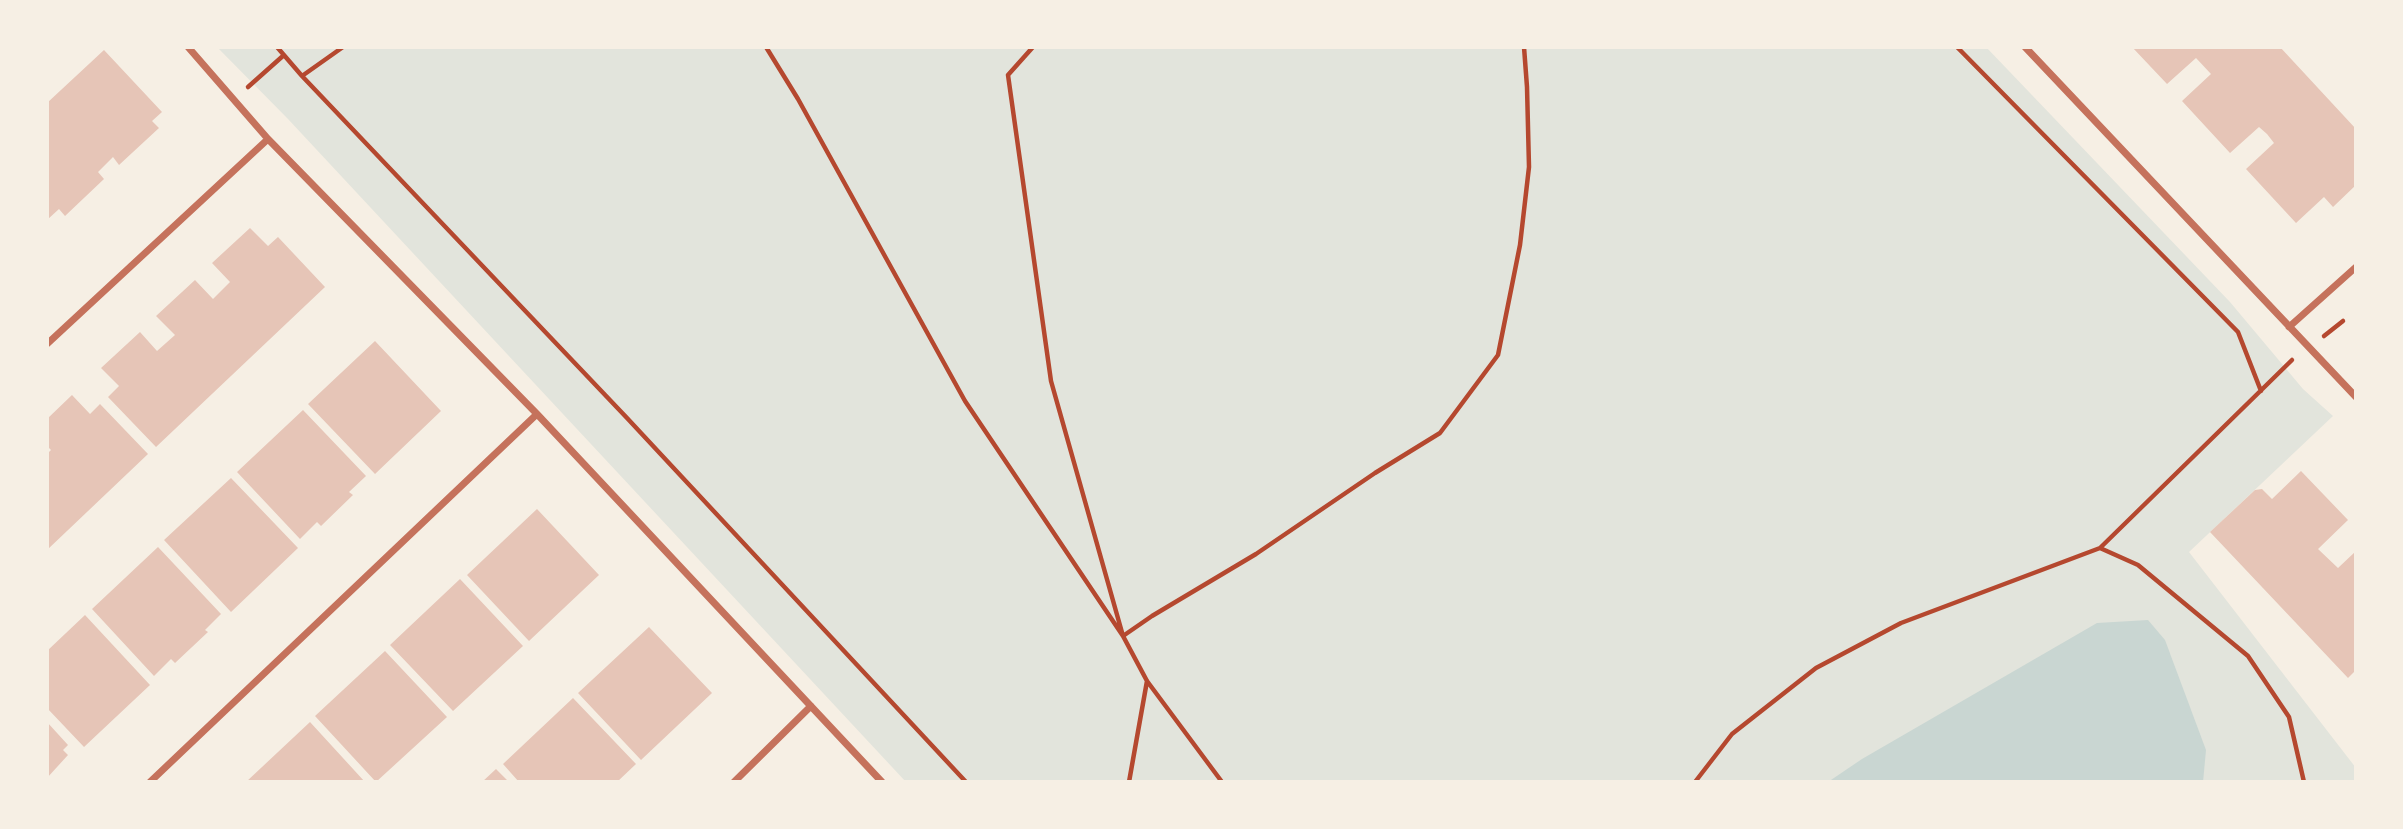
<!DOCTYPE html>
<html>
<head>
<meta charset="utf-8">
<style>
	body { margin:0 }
	#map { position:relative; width:2403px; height:829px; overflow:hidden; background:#f6efe4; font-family:Inter,sans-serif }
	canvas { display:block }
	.frame { position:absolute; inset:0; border:49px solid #f6efe4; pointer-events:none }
</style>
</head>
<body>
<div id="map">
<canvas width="2403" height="829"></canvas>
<div class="frame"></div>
</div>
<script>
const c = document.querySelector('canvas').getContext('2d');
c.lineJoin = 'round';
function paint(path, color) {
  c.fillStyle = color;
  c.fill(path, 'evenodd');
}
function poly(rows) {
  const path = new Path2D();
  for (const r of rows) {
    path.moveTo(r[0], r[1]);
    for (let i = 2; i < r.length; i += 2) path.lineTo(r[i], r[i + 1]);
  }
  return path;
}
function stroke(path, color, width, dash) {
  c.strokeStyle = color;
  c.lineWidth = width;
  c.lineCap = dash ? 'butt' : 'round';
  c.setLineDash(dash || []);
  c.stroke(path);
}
const green = poly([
	[217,47,1986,47,2230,302,2303,389,2333,416,2189,552,2356,768,2356,782,906,782,288,119]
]);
const water = poly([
	[2148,620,2165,640,2206,750,2203,782,1828,782,1862,759,2097,623]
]);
const building = poly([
	[2132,47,2280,47,2356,129,2356,185,2333,207,2324,197,2296,223,2246,169,2274,143,2267,134,2259,127,2230,153,2182,101,2211,74,2196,58,2167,84],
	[104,50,162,112,152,121,159,128,119,165,113,157,98,172,104,179,65,216,59,209,47,220,47,103],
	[250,228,268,246,278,237,325,287,156,447,108,397,119,386,101,368,140,332,157,351,175,335,156,316,195,280,213,299,230,282,212,263],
	[375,341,441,411,375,474,308,404],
	[72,395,90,414,100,404,148,454,47,550,47,454,51,450,47,446,47,419],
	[303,410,366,476,349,492,353,495,321,526,317,522,300,539,237,472],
	[2301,471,2348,520,2318,549,2338,568,2356,551,2356,670,2348,678,2210,532,2255,490,2262,489,2272,499],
	[231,478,298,548,231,612,164,540],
	[537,509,599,575,529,641,467,575],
	[158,547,221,614,205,630,208,632,175,663,171,659,154,676,92,609],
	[460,579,523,646,453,711,390,645],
	[85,615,150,685,84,747,47,708,47,651],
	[649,627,712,693,641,760,578,693],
	[385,651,447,717,376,782,315,716],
	[573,698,636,764,617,782,519,782,503,764],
	[47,722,68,745,63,750,68,755,47,778],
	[310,722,365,782,246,782],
	[496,769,509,782,482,782]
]);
const path = poly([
	[277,47,302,76,627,418,966,782],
	[766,47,798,99,965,401,1123,636,1147,681,1222,782],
	[1033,47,1008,75,1051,381,1123,636,1152,616,1256,554,1375,473,1440,433,1498,355,1520,245,1529,167,1527,87,1524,47],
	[1957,47,2238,332,2261,391],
	[302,76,343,47],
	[248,87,284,55],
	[2324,336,2343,321],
	[2100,548,2138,565,2248,656,2289,717,2304,782],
	[1129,782,1147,681],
	[1695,782,1732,734,1816,668,1901,623,2100,548,2292,360]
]);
const minor = poly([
	[188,47,268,139,537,414,882,782],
	[2025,47,2356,397],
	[2289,327,2356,267],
	[47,344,268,139],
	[150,782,537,414],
	[734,782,811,706]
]);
paint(green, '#e2e4dc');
paint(water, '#c9d6d2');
paint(building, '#e6c5b7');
stroke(path, '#b5482f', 4.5);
stroke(minor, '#c5725c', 7);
</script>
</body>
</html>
